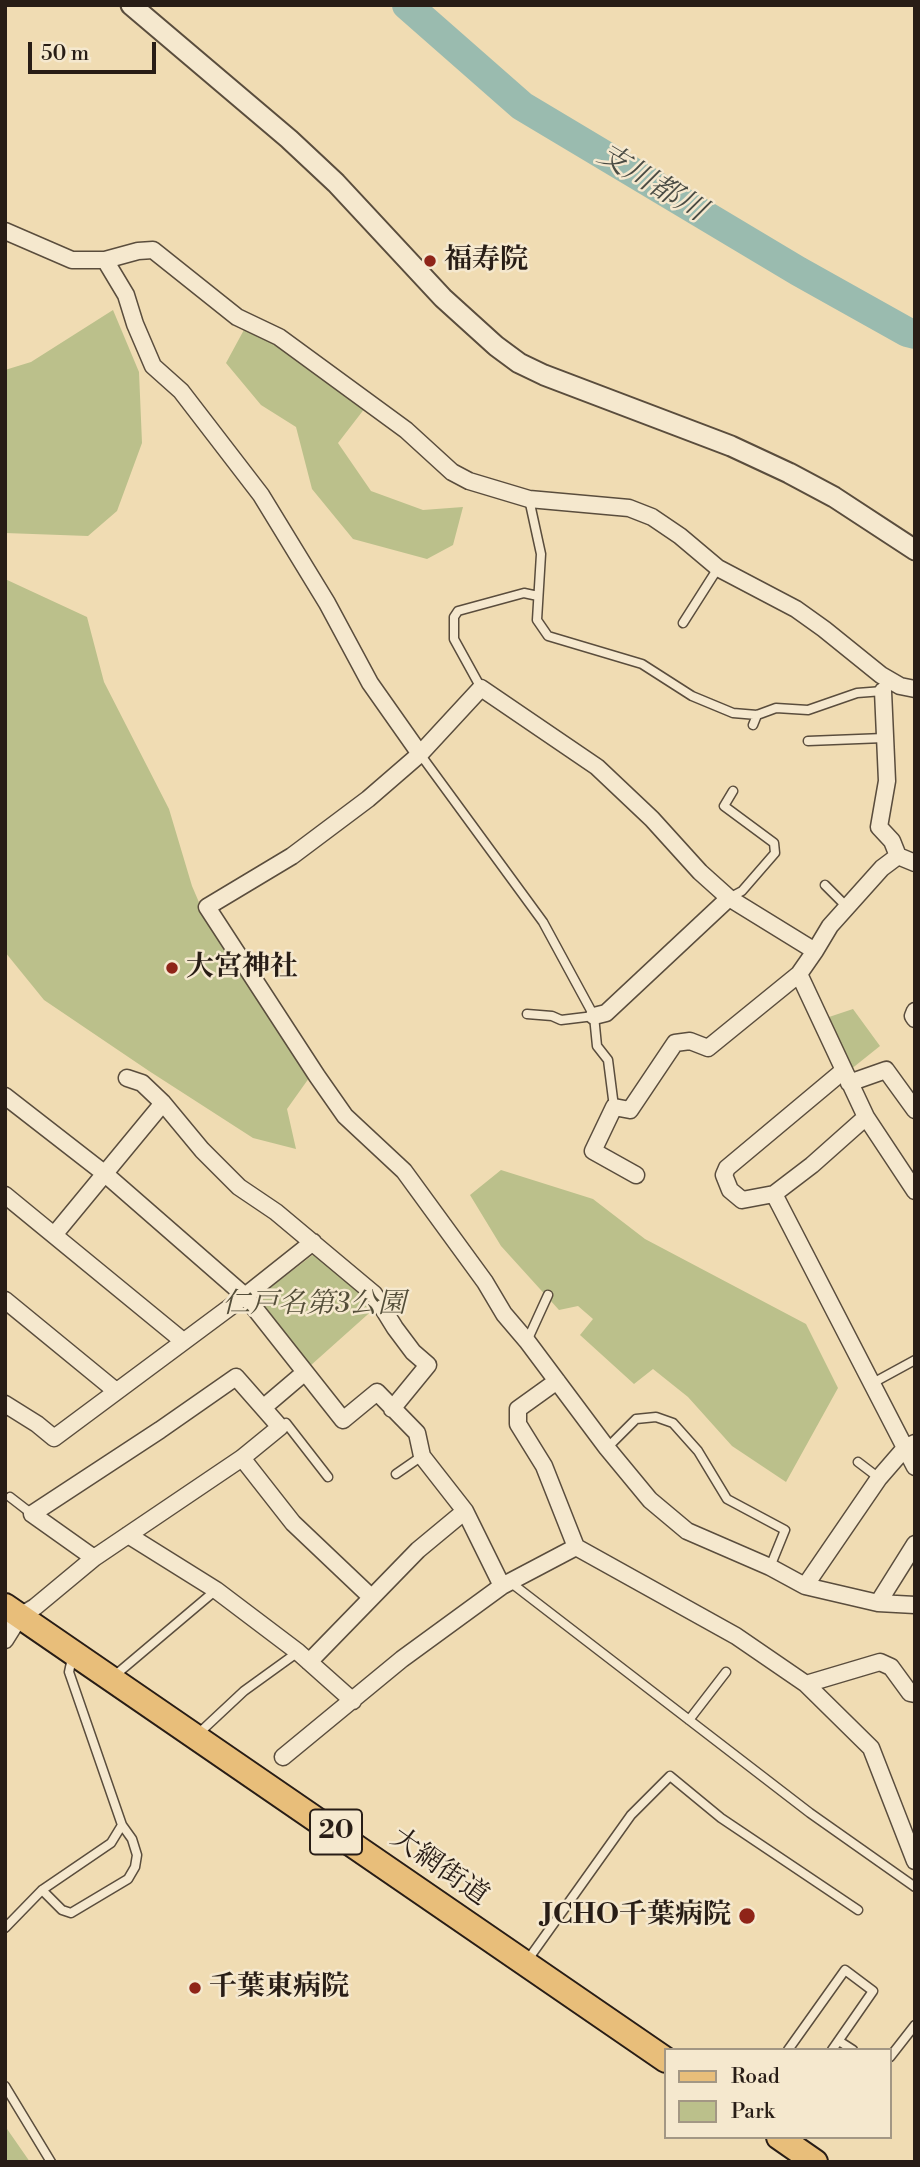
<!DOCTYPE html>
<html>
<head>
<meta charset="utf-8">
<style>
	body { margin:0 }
	#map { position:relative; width:920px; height:2167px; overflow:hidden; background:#f0dcb3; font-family:"Libre Bodoni",serif }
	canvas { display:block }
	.frame { position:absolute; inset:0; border:7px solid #281d16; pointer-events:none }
	.legend { position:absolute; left:664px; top:2048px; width:228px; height:91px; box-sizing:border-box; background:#f5e8ce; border:2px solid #a39784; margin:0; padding:9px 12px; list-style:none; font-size:21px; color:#281d16 }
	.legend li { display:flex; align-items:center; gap:14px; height:35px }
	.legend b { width:35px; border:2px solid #a39784 }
	.scale { position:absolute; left:28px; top:42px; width:128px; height:32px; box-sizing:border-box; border:4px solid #281d16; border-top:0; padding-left:9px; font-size:21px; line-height:24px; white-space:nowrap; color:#281d16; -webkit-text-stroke:5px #f5e8ce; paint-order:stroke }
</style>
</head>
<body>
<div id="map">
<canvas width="920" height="2167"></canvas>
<div class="frame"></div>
<ul class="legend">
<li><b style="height:9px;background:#e8be7a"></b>Road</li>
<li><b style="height:19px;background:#bbc08b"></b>Park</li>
</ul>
<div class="scale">50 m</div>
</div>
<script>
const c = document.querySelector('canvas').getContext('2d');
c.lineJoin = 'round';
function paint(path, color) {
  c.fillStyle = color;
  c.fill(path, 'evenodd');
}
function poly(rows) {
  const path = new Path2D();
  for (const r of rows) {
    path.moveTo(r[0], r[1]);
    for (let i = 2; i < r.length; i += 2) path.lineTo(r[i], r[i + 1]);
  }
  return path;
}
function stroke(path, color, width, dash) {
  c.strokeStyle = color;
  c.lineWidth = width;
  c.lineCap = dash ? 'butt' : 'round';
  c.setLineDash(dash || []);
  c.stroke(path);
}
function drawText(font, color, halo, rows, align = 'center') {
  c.font = font + ' "Libre Bodoni","Noto Serif JP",serif';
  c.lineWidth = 5;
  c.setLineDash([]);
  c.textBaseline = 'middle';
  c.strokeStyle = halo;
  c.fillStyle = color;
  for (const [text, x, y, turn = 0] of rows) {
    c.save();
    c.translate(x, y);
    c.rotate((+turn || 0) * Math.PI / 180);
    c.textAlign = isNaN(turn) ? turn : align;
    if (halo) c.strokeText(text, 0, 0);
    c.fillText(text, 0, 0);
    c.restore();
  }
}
const green = poly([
	[113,310,139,372,142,443,117,511,88,536,5,533,5,370,31,362],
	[252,315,293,345,365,408,338,443,371,491,423,510,463,507,453,545,427,559,353,539,312,489,296,427,261,405,226,363],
	[5,579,87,617,104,682,169,809,192,886,207,921,314,1071,287,1109,296,1149,253,1138,149,1071,44,1000,5,952],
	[853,1009,880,1046,850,1070,829,1017],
	[501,1170,593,1199,645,1239,806,1324,838,1388,786,1482,732,1446,688,1397,653,1369,634,1384,580,1335,593,1319,578,1306,559,1310,501,1246,470,1195],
	[314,1254,369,1294,376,1307,310,1366,258,1297],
	[5,2126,30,2162,5,2162]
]);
const river = poly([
	[407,5,522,106,798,271,907,332,915,334]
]);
const service = poly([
	[529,499,541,554,537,620,548,636,642,664,692,696,733,713,757,715,776,708,808,710,857,693,883,691],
	[683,623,718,568],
	[481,688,454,639,454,617,458,611,524,593,538,596],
	[753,725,757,715],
	[808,741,884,738],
	[420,754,543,922,594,1016,597,1046,608,1060,614,1107],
	[825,885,847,907],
	[729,898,742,891,775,853,774,843,724,806,733,791],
	[527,1014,552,1016,561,1020,594,1016],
	[527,1341,548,1295],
	[871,1384,915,1360],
	[280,1427,286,1423,328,1477],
	[607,1448,636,1419,656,1417,673,1423,698,1451,727,1499,785,1530,770,1567],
	[858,1462,879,1478],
	[396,1474,422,1456],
	[10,1497,32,1514],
	[510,1582,810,1813,915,1887],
	[113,1677,216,1590],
	[689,1720,726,1672],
	[198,1734,244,1691,298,1652],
	[42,1890,62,1910,71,1913,128,1879,135,1867,137,1855,132,1839,122,1825,69,1672,72,1658],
	[5,1928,42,1890,111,1843,122,1825],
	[527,1961,631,1815,670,1776,721,1818,858,1910],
	[839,2041,853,2050],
	[788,2050,845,1970,873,1991,832,2050],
	[890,2057,915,2025],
	[5,2086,51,2162]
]);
const minor = poly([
	[5,231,72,260,105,260,138,251,153,250,237,317,279,337,406,430,452,472,469,481,529,499,629,508,652,517,680,536,718,568,796,609,824,629,881,675,900,686,915,689],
	[105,260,126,295,135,324,153,366,181,391,261,495,327,603,370,683,420,754],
	[883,691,887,781,879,827,892,841,898,856,915,863],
	[815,951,729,898,700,872,652,819,597,767,481,688,420,754,368,799,292,856,207,907,317,1076,345,1116,404,1171,485,1282,504,1314,527,1341,607,1448,650,1500,687,1531,770,1567,805,1586,878,1603,915,1605],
	[799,974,866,1117,915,1191],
	[915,1011,913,1016,915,1019],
	[594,1016,606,1013,729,898],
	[843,1071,727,1168,724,1175,730,1190,742,1200,774,1194,812,1165,866,1117],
	[127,1078,142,1083,163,1103,202,1150,239,1187,276,1212,374,1294,395,1328,413,1352,428,1365,392,1409],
	[849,1083,886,1070,915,1110],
	[5,1096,104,1173,245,1296,343,1420,377,1392,417,1433,422,1456,465,1511,502,1586],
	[636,1175,593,1151,614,1107,630,1110,675,1043,690,1041,708,1048,799,974,815,951,830,926,882,868,898,856],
	[774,1194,915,1467],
	[5,1195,183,1341],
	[54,1235,163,1103],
	[5,1300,116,1391],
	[557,1381,518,1409,518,1424,544,1466,576,1547,736,1636,806,1684,871,1748,915,1861],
	[5,1404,37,1424,54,1438,245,1296,313,1242],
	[264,1407,304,1373],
	[242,1458,293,1523,371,1597],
	[128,1535,216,1590,298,1652,353,1701],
	[805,1586,879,1478,905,1448,915,1443],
	[878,1603,915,1544],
	[5,1640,20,1616,35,1607,94,1558,242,1458,280,1427,236,1377,160,1430,32,1514,94,1558],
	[309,1662,418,1550,465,1511],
	[806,1684,880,1662,891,1667,910,1693,915,1694],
	[283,1757,402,1659,502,1586,576,1547]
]);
const tertiary = poly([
	[131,5,289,139,336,183,443,298,496,346,519,363,544,375,731,446,789,473,834,497,915,550]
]);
const primary = poly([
	[5,1606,666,2060],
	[779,2137,815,2162]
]);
const markers = [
	[430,261,7,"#8f2418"],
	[172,968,7,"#8f2418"],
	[747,1916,9,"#8f2418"],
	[195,1988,7,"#8f2418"]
];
const shields = [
	[336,1832,52]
];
const shieldNames = [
	["20",336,1832]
];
const poiNames = [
	["福寿院",444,261],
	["大宮神社",186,968],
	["JCHO千葉病院",731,1916,"right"],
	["千葉東病院",209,1988]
];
const parkNames = [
	["仁戸名第3公園",314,1305]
];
const streetNames = [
	["大網街道",439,1868,35]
];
const waterNames = [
	["支川都川",651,184,31]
];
paint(green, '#bbc08b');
stroke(river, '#9abbaf', 30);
stroke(service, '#5a4d3d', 11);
stroke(minor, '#5a4d3d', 19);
stroke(tertiary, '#5a4d3d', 23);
stroke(primary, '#281d16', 28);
stroke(service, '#f5e8ce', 8);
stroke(minor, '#f5e8ce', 16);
stroke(tertiary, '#f5e8ce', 19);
stroke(primary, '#e8be7a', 24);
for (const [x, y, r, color] of markers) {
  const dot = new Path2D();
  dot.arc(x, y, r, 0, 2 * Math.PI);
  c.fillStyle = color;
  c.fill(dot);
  stroke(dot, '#f5e8ce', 2.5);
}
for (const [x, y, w] of shields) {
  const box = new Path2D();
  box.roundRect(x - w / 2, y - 22.5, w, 45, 5);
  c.fillStyle = '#f5e8ce';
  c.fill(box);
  stroke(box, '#281d16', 2);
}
drawText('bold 26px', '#281d16', null, shieldNames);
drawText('bold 28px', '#281d16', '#f5e8ce', poiNames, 'left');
drawText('italic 28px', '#544e39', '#f5e8ce', parkNames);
drawText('28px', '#281d16', '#f5e8ce', streetNames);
drawText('italic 30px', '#4a4c44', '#f5e8ce', waterNames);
</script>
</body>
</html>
